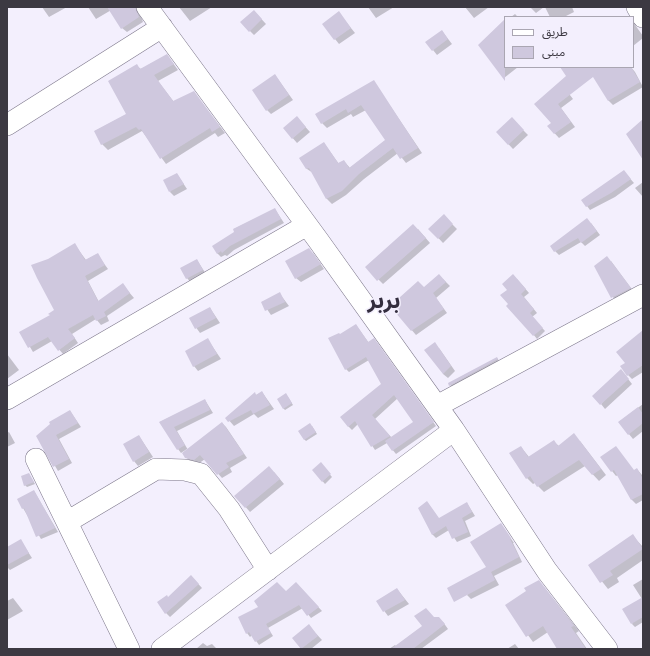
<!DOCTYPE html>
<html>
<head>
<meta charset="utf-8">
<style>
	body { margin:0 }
	#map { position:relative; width:650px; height:656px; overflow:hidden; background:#f3effd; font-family:"Public Sans","Noto Sans Arabic",sans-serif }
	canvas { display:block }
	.frame { position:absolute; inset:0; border:8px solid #3c3942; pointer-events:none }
	.legend { position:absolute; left:504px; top:16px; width:130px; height:52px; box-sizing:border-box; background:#f3effd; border:1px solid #aaa6b2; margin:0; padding:5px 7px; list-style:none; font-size:12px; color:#3c3942 }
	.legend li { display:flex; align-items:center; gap:8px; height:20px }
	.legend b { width:20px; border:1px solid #aaa6b2 }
</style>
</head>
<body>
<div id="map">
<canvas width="650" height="656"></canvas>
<div class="frame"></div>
<ul class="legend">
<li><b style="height:5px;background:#fff"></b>طريق</li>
<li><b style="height:11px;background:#cfc8de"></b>مبنى</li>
</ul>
</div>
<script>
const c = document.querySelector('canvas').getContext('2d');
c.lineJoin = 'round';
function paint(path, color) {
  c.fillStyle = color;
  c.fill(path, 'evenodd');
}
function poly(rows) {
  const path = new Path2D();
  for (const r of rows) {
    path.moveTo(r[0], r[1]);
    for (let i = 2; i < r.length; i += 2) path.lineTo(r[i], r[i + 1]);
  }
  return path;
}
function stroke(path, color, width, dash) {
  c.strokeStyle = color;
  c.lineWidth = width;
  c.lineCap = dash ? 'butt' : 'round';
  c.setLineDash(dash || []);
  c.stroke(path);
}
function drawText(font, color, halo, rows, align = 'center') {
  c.font = font + ' "Public Sans","Noto Sans Arabic",sans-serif';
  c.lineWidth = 3;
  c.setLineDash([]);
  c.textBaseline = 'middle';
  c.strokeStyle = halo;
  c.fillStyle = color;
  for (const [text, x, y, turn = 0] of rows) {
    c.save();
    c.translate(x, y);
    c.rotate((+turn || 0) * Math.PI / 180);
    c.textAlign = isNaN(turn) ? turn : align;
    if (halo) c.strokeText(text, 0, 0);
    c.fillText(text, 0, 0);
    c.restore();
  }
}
const shadow = poly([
	[42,7,67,7,49,17],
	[88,7,112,7,113,9,96,19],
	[123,7,138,7,143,22,127,32,122,28],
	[179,7,212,7,190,21],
	[368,7,394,7,376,18],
	[465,7,489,7,474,18],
	[530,7,544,7,536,13],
	[545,7,572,7,574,12,564,17,550,17],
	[254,11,266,24,254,35,242,23],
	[339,13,355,33,339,44,323,24],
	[515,14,518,17,511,17],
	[633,22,643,36,643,38,633,46],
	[505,23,505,67,518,67,504,78],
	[442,31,452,44,437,55,433,50],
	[167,55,178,70,158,81,174,102,194,92,225,133,218,137,215,133,166,164,142,131,108,150,102,144,95,131,127,114,137,66,141,69],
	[631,67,635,72,643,87,613,105,608,100],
	[275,75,293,100,271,114,267,110],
	[374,82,422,153,406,163,398,153,364,179,346,195,332,204,327,199,313,173,307,169,300,159,324,143,339,164,344,161,350,168,386,140,366,110,353,117,351,114,327,128,322,123],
	[560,82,573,99,561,108,575,127,559,138,548,126,552,123],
	[512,119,528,135,513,149,497,132],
	[301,122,310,132,297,143,284,128],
	[177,174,187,189,174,196,170,192],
	[627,175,634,183,615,197,590,210,587,206],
	[643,182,643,197,635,188],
	[275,209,284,223,234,250,227,256,225,255,221,257,217,253,236,232,234,229],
	[444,216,457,229,443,243,430,229],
	[591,223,600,235,585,246,581,242,559,255,555,251],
	[418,229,430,243,383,284,366,267],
	[75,245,86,260,97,254,108,269,88,281,99,302,123,285,134,298,107,316,109,321,101,325,96,319,72,334,78,343,63,354,52,341,33,352,21,332,51,316,55,310,48,260],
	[313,253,324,269,301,282,296,278],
	[197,260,206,274,191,283,187,278],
	[611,261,634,292,616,302,595,266],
	[443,279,450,286,436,298,447,313,416,335,391,306],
	[517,279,529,293,524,297,537,313,532,317,545,331,537,339,510,305,508,290],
	[280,294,289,306,271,315,262,302],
	[210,308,220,323,200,333,190,319],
	[356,325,369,343,377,343,436,426,396,454,387,443,375,450,358,424,352,430,348,426,382,384,369,360,349,372,346,369,340,335],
	[398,398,414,422,392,438,375,419],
	[643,331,643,372,632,379,628,375,626,363],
	[208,340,221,359,198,371,194,366],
	[439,348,455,371,448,378,443,374],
	[7,354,19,370,7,379],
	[497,358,500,362,454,389,450,385],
	[625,375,632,384,605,409,601,404],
	[262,392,274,409,258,418,254,414,234,426,227,418,255,394,256,395],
	[288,397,293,405,285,410,283,408],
	[205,400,213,413,177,431,188,450,222,423,226,427,247,458,230,468,232,472,222,478,205,459,198,464,191,462,186,457,187,449,181,453,178,449,160,422],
	[643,404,643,431,633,439,619,422],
	[70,411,81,427,59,439,72,463,58,471,38,437],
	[312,426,317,434,306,441,304,439],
	[9,432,15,443,7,447,7,433],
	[139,436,153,457,138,466,134,461],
	[580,441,606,475,599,481,585,466,544,492,535,483,533,484,527,478,521,447,529,457,554,442,559,446],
	[616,447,634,471,637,469,642,475,643,474,643,500,636,504,632,500,618,475,616,476,612,471,602,458],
	[321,464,332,477,325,484,313,470],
	[274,472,284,484,250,512,236,496],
	[29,474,35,484,27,487,25,485],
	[34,491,58,532,41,539,23,508],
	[427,502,439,519,467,503,475,516,465,521,471,536,457,542,449,530,436,538,432,534],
	[501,524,514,543,513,543,522,562,494,576,499,585,471,599,467,595,488,567],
	[633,536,643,547,643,560,617,578,619,582,608,589,589,565],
	[21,541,32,558,10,570,7,567,7,548],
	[191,576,202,588,170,617,166,613,168,598],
	[643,579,643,622,635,627,632,624,642,599,633,585],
	[296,583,322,611,311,618,303,608,268,628,273,636,259,645,252,635,250,637,247,633],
	[544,587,579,631,576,633,587,649,558,649,548,632,533,642,506,605],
	[397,589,409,604,388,616,377,601],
	[13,598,23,611,7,620,7,601],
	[434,618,443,622,448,629,421,649,389,649,395,645,396,646],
	[309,626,322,640,311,649,302,649,293,638],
	[203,643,207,646,212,644,217,649,196,649],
	[515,644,519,649,507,649]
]);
const building = poly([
	[107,7,135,7,139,17,121,29],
	[254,10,262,19,249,32,240,22],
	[339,11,351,28,334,40,322,24],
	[505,19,505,81,478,45],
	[442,30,448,39,432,51,425,42],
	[167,54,174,64,154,75,173,101,194,91,220,127,212,132,210,128,160,159,141,129,139,130,136,127,101,145,94,131,126,114,108,81,137,64,140,69],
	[560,67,631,67,640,82,608,101,593,77,558,104,571,122,554,134,547,126,551,123,534,104,566,76],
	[275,74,289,95,266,111,252,90],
	[374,80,418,148,400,159,393,148,359,174,342,191,326,199,309,168,306,169,299,158,324,142,338,163,344,160,349,168,385,140,361,105,348,113,346,109,321,124,315,114],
	[297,116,306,127,292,139,283,128],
	[512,117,524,130,508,145,496,132],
	[643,119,643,160,626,134],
	[624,170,631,179,611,193,586,207,581,200],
	[177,173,184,184,169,192,163,180],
	[275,208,281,219,230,246,222,253,221,251,217,254,212,246,234,232,233,229],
	[444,214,453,224,438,239,428,229],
	[587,218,597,231,581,243,578,238,554,252,550,246],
	[413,224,426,238,377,281,365,267],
	[75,243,85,260,98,253,105,265,85,276,98,301,123,283,130,293,104,312,106,316,96,321,93,315,68,329,75,338,58,351,48,337,28,348,19,332,50,315,48,314,54,310,37,278,31,265,48,259],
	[309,248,321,264,295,279,285,261],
	[607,256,631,288,611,298,594,266],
	[197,259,203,270,186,279,180,268],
	[439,274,446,282,433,293,444,309,411,331,390,306,418,281,424,287],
	[513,274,526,289,521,294,534,309,530,313,543,328,533,336,506,306,508,304,500,295,507,290,502,284],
	[280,292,285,302,265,311,261,302],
	[210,307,216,318,195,329,189,318],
	[356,324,368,342,374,338,434,422,392,451,385,441,413,422,394,395,372,415,390,436,371,447,355,421,348,427,340,417,381,384,366,357,345,370,328,338,339,333,340,334],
	[643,330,643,365,627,376,620,366,625,363,616,352],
	[208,338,217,354,193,367,185,351],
	[435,342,451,366,443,374,424,350],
	[497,357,498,359,449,386,448,383],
	[621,369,629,379,600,405,592,396],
	[262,391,270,405,253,414,251,410,228,422,225,418,255,392,256,395],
	[286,393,292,403,283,409,277,399],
	[205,399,210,410,174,427,185,445,177,450,159,422],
	[638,407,643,414,643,423,628,435,618,422],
	[70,410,78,423,56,435,69,459,53,467,36,436,50,424,49,422],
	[222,422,244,454,226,463,229,467,217,475,200,455,194,460,185,458,182,453],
	[310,423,316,432,304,440,298,431],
	[574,433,601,469,592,475,579,460,537,487,530,476,526,479,509,453,521,446,528,457,554,440,558,446],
	[139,435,149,452,133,462,123,444],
	[616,446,634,470,637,468,643,479,643,494,631,500,614,470,611,472,600,457],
	[321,462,331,474,322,482,312,470],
	[269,466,280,479,245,508,234,496],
	[29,473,34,482,24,486,21,476],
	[34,490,55,528,36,537,24,508,22,509,17,499],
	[427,501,439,518,467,502,472,512,462,518,468,532,452,539,446,526,432,535,418,508],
	[501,523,511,538,510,539,519,557,491,572,495,580,454,602,447,588,486,567,470,542],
	[633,534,643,549,610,571,613,575,600,583,588,565],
	[21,539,29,553,7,565,7,547],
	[191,575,199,584,165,614,157,602,167,595,168,597],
	[539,580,574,626,571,627,586,649,557,649,543,626,526,637,505,605,526,591,524,588],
	[277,582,286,591,296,582,319,607,307,616,299,605,266,624,271,633,255,642,249,632,246,634,238,617,258,607,254,601],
	[397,588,405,600,383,612,376,601],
	[643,597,643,617,631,624,622,609],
	[426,608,434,617,439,617,445,624,413,649,391,649,422,626,414,616],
	[309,624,318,636,301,649,292,638]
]);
const minor = poly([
	[147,7,318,240,454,430,547,571,607,649],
	[637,7,643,17],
	[7,125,162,27],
	[7,399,307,225],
	[437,406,643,295],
	[36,459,129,649],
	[67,522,156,469,185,470,201,474,229,509,268,570],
	[162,649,454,430]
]);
const townNames = [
	["بربر",384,301]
];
paint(shadow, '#0003');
paint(building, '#cfc8de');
stroke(minor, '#7c768a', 22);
stroke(minor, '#fff', 21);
drawText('bold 22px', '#332d3e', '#f3effd', townNames);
</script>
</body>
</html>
